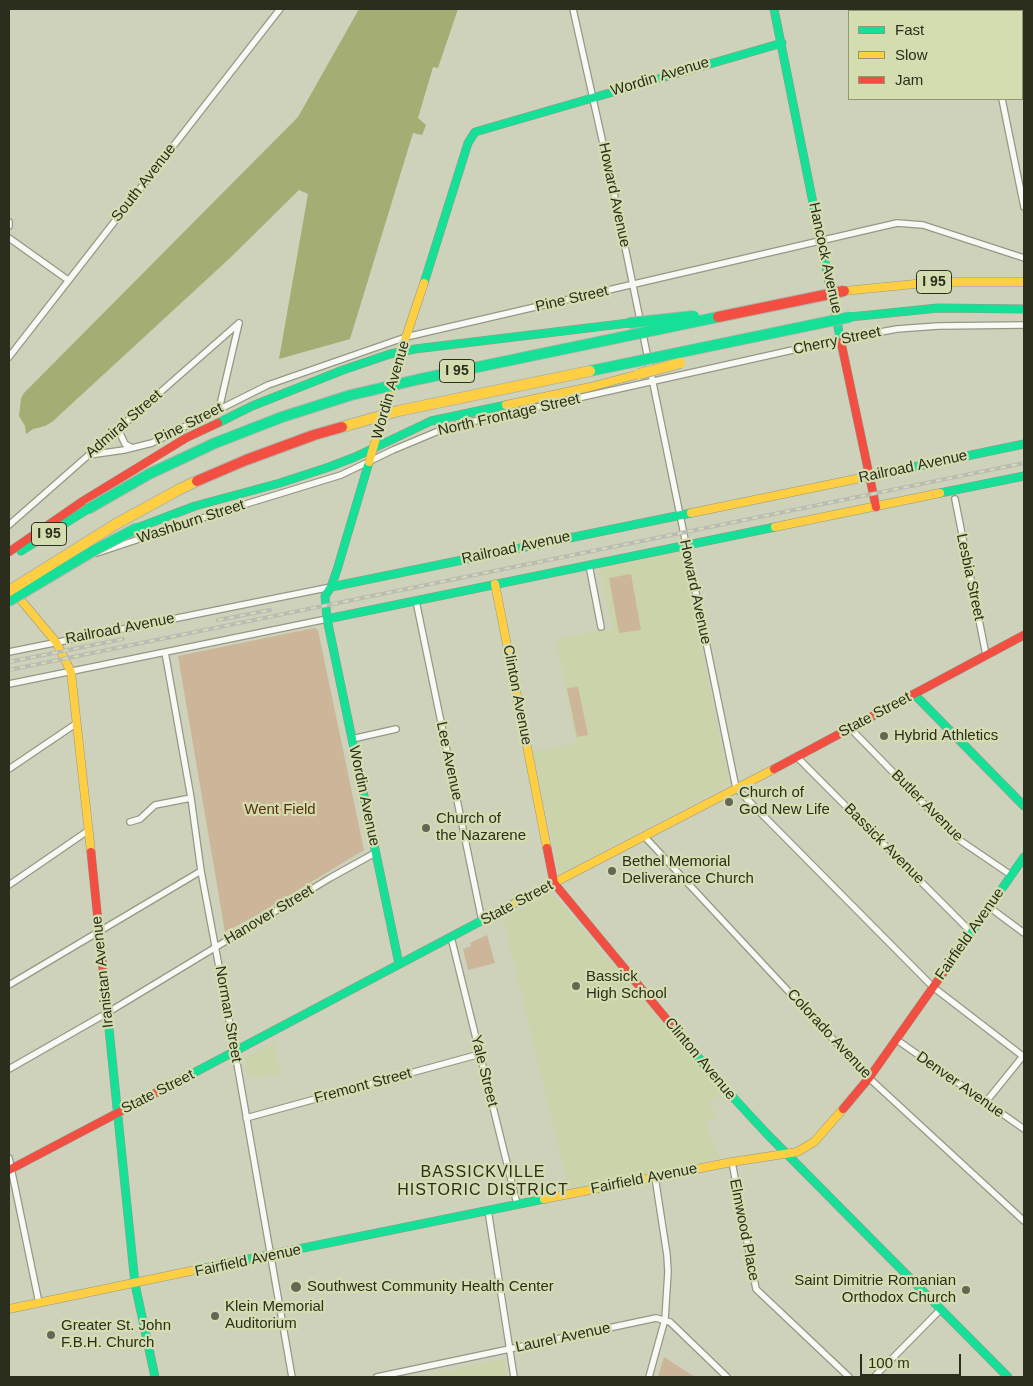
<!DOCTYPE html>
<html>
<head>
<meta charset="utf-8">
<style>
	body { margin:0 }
	#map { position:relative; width:1033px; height:1386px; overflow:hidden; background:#ced2ba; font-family:Helvetica,sans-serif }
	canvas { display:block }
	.frame { position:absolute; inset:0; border:10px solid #2b2e1d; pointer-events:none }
	.legend { position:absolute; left:848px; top:10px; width:175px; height:90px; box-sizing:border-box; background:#d4ddb0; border:1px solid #909775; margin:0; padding:6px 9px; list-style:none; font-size:15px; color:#2b2e1d }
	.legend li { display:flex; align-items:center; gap:10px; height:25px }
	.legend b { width:25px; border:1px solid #909775 }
	.scale { position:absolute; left:860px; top:1354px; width:101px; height:22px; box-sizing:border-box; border:2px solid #2b2e1d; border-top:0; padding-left:6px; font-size:15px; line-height:18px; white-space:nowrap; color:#2b2e1d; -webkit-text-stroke:4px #d4ddb0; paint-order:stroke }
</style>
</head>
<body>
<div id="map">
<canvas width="1033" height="1386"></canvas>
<div class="frame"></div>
<ul class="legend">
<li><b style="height:6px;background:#16e098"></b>Fast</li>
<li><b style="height:6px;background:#ffcf43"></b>Slow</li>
<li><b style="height:6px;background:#f24e42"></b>Jam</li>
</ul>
<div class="scale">100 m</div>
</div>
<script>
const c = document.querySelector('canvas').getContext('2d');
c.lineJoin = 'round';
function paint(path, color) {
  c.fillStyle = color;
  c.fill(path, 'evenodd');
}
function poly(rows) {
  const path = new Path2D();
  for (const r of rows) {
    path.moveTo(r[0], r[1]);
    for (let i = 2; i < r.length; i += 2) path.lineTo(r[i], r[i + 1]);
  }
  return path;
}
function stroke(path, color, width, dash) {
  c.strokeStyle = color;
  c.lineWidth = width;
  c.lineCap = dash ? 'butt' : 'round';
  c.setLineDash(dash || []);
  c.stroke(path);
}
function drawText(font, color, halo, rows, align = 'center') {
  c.font = font + ' Helvetica,sans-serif';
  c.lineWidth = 4.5;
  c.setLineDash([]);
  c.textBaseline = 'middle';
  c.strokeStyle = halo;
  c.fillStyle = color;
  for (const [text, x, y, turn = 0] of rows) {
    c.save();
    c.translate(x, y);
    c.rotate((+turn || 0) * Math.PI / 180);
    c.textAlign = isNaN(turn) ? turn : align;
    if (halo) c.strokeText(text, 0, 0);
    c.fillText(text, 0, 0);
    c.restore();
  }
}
const built = poly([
	[680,550,682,552,729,784,561,873,559,871,533,752,576,743,556,639,612,628,599,567],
	[550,894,554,895,723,1094,709,1101,716,1117,705,1122,720,1158,569,1190,503,919],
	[273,1042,281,1073,248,1079,245,1058],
	[504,1359,507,1377,418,1377]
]);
const green = poly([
	[631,574,641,630,619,633,609,578],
	[314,628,318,630,364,850,257,915,225,932,178,656],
	[578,687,588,735,577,737,567,688],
	[487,935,495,963,468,970,463,949,471,946,470,943],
	[664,1357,673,1363,695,1377,658,1377]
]);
const water = poly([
	[359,9,458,9,438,68,433,67,418,118,426,125,422,135,413,133,350,339,279,359,308,194,299,190,230,258,52,422,45,426,33,429,26,434,25,426,19,416,21,398,24,393,298,117]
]);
const street = poly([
	[573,9,614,193,736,788,933,987,1024,1057],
	[984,9,985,11],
	[1002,99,1024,207],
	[9,222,9,226],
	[9,238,68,280],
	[9,357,280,9],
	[219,409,239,323],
	[118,429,125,444,132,448],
	[89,455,124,450,152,443,268,385,406,337,897,223,923,225,1024,258],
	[955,499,986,655],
	[9,525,239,323],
	[97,553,233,508,341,475,393,450,448,427,842,339,897,329,938,326,1024,325],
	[589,565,601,627],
	[416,601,482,921],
	[9,652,331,587],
	[165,652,191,798,201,871,235,1052,292,1377],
	[9,684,327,619],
	[850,728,958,839,1011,875],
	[352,739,396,729],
	[797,757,971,932],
	[9,769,77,723],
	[130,822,140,819,155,805,191,798],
	[644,836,869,1078,1024,1221],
	[9,885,89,830],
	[989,907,1024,933],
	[451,937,517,1204],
	[9,985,201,871],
	[897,1040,1024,1129],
	[9,1069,107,1013,330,878,375,853],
	[985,1103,1023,1056],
	[246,1118,480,1054],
	[9,1158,39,1303],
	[732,1162,756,1289,849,1377],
	[488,1210,514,1377],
	[377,1377,656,1318,670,1322,727,1377],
	[649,1377,665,1319,668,1272,667,1255,655,1177],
	[874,1377,940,1310]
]);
const fast = poly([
	[774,9,841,342],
	[424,283,468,143,475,132,782,43],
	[850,317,938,308,1024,309],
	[218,423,252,406,343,370,390,354,415,349,629,323],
	[369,462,337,570,331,587,325,596,327,619,399,964],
	[880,474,1024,444],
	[940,493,1024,476],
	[137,528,195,506,280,483,329,467,355,457,431,421,506,405],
	[21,551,88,509],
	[331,587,691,513],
	[327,619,775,527],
	[914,694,1024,806],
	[948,966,1024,857],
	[108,1019,135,1284,155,1377],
	[687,1044,719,1082,767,1134,1008,1377],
	[186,1077,515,903],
	[205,1268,544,1199]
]);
const slow = poly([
	[844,291,935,282,1024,282],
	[506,405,590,387,639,374],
	[369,462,406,337,424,283],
	[691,513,880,474],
	[775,527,940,493],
	[495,584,547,848],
	[15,593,56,642,71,672,91,852],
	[515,903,774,769],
	[544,1199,732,1162,797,1152,814,1142,843,1109],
	[9,1309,205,1268]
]);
const jam = poly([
	[841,342,876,507],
	[9,552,83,501,186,438,218,423],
	[774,769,1024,635],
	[547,848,554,883,687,1044],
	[91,852,108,1019],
	[843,1109,869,1078,948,966],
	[9,1170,186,1077]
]);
const rail = poly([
	[218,620,270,610],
	[9,662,123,639],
	[9,670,1024,463]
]);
const fastBridge = poly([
	[629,323,694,316],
	[590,371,850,317],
	[88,509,149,474,215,443,282,417,351,395,420,379,718,317],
	[9,601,93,551,137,528]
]);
const slowBridge = poly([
	[639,374,680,363],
	[342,427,398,411,590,371],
	[9,591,116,524,180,489,197,481]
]);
const jamBridge = poly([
	[718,317,844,291],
	[197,481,246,460,314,435,342,427]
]);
const markers = [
	[884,736,5,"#646754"],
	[729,802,5,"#646754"],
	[426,828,5,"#646754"],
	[612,871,5,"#646754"],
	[576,986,5,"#646754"],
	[296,1287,6,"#646754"],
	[966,1290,5,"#646754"],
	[215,1316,5,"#646754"],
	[51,1335,5,"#646754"]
];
const shields = [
	[934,282,35],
	[457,371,35],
	[49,534,35]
];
const shieldNames = [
	["I 95",934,282],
	["I 95",457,371],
	["I 95",49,534]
];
const streetNames = [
	["Wordin Avenue",660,77,-17],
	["South Avenue",144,183,-52],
	["Howard Avenue",614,195,78],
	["Hancock Avenue",825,258,78],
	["Pine Street",572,299,-13],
	["Cherry Street",837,341,-12],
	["Wordin Avenue",391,390,-74],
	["North Frontage Street",509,415,-13],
	["Admiral Street",124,424,-41],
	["Pine Street",189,424,-27],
	["Railroad Avenue",913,467,-12],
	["Washburn Street",191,522,-18],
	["Railroad Avenue",516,548,-12],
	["Lesbia Street",970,577,78],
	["Howard Avenue",695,592,78],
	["Railroad Avenue",120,629,-11],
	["Clinton Avenue",517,695,79],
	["State Street",875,715,-28],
	["Lee Avenue",449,761,78],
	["Wordin Avenue",364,796,78],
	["Butler Avenue",927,806,45],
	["Bassick Avenue",884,844,45],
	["State Street",517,903,-28],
	["Hanover Street",269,915,-31],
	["Fairfield Avenue",970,934,-55],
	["Iranistan Avenue",103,972,-96],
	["Norman Street",228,1014,80],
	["Colorado Avenue",829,1034,47],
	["Clinton Avenue",700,1059,50],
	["Yale Street",484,1071,76],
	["Denver Avenue",960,1085,35],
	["Fremont Street",363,1086,-15],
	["State Street",158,1092,-27],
	["Fairfield Avenue",644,1179,-11],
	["Elmwood Place",744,1230,79],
	["Fairfield Avenue",248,1261,-12],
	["Laurel Avenue",563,1338,-12]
];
const poiNames = [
	["Hybrid Athletics",894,736],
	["Church of",739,793],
	["God New Life",739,810],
	["Church of",436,819],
	["the Nazarene",436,836],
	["Bethel Memorial",622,862],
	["Deliverance Church",622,879],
	["Bassick",586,977],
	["High School",586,994],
	["Saint Dimitrie Romanian",956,1281,"right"],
	["Orthodox Church",956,1298,"right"],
	["Southwest Community Health Center",307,1287],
	["Klein Memorial",225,1307],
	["Auditorium",225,1324],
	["Greater St. John",61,1326],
	["F.B.H. Church",61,1343]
];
const parkNames = [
	["Went Field",280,810]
];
const neighbourhoodNames = [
	["BASSICKVILLE",483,1173],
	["HISTORIC DISTRICT",483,1191]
];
paint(built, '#cbd3ab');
paint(green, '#ccb599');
paint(water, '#a4ad73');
stroke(street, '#959885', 8);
stroke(fast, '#959885', 9);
stroke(slow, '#959885', 9);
stroke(jam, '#959885', 9);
stroke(street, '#f8f8f5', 5.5);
stroke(fast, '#16e098', 8);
stroke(slow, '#ffcf43', 8);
stroke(jam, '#f24e42', 8);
stroke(rail, '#babbb5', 4);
stroke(rail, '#d4ddb0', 2, [5.5]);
stroke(fastBridge, '#b0b2a6', 12, []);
stroke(slowBridge, '#b0b2a6', 12, []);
stroke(jamBridge, '#b0b2a6', 12, []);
stroke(fastBridge, '#16e098', 10);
stroke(slowBridge, '#ffcf43', 10);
stroke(jamBridge, '#f24e42', 10);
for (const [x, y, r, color] of markers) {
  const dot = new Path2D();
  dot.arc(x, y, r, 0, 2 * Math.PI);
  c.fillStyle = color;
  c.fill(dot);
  stroke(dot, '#d4ddb0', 2);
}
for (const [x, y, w] of shields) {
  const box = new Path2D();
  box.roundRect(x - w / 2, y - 11.5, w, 23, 4);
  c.fillStyle = '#d4ddb0';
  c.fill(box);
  stroke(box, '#2b2e1d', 1);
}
drawText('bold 14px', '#2b2e1d', null, shieldNames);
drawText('15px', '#2b2e1d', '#d4ddb0', streetNames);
drawText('15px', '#2b2e1d', '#d4ddb0', poiNames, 'left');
drawText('15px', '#59300b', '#d4ddb0', parkNames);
c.letterSpacing = '1px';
drawText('16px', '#2b2e1d', '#d4ddb0', neighbourhoodNames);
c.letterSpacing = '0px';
</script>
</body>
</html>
